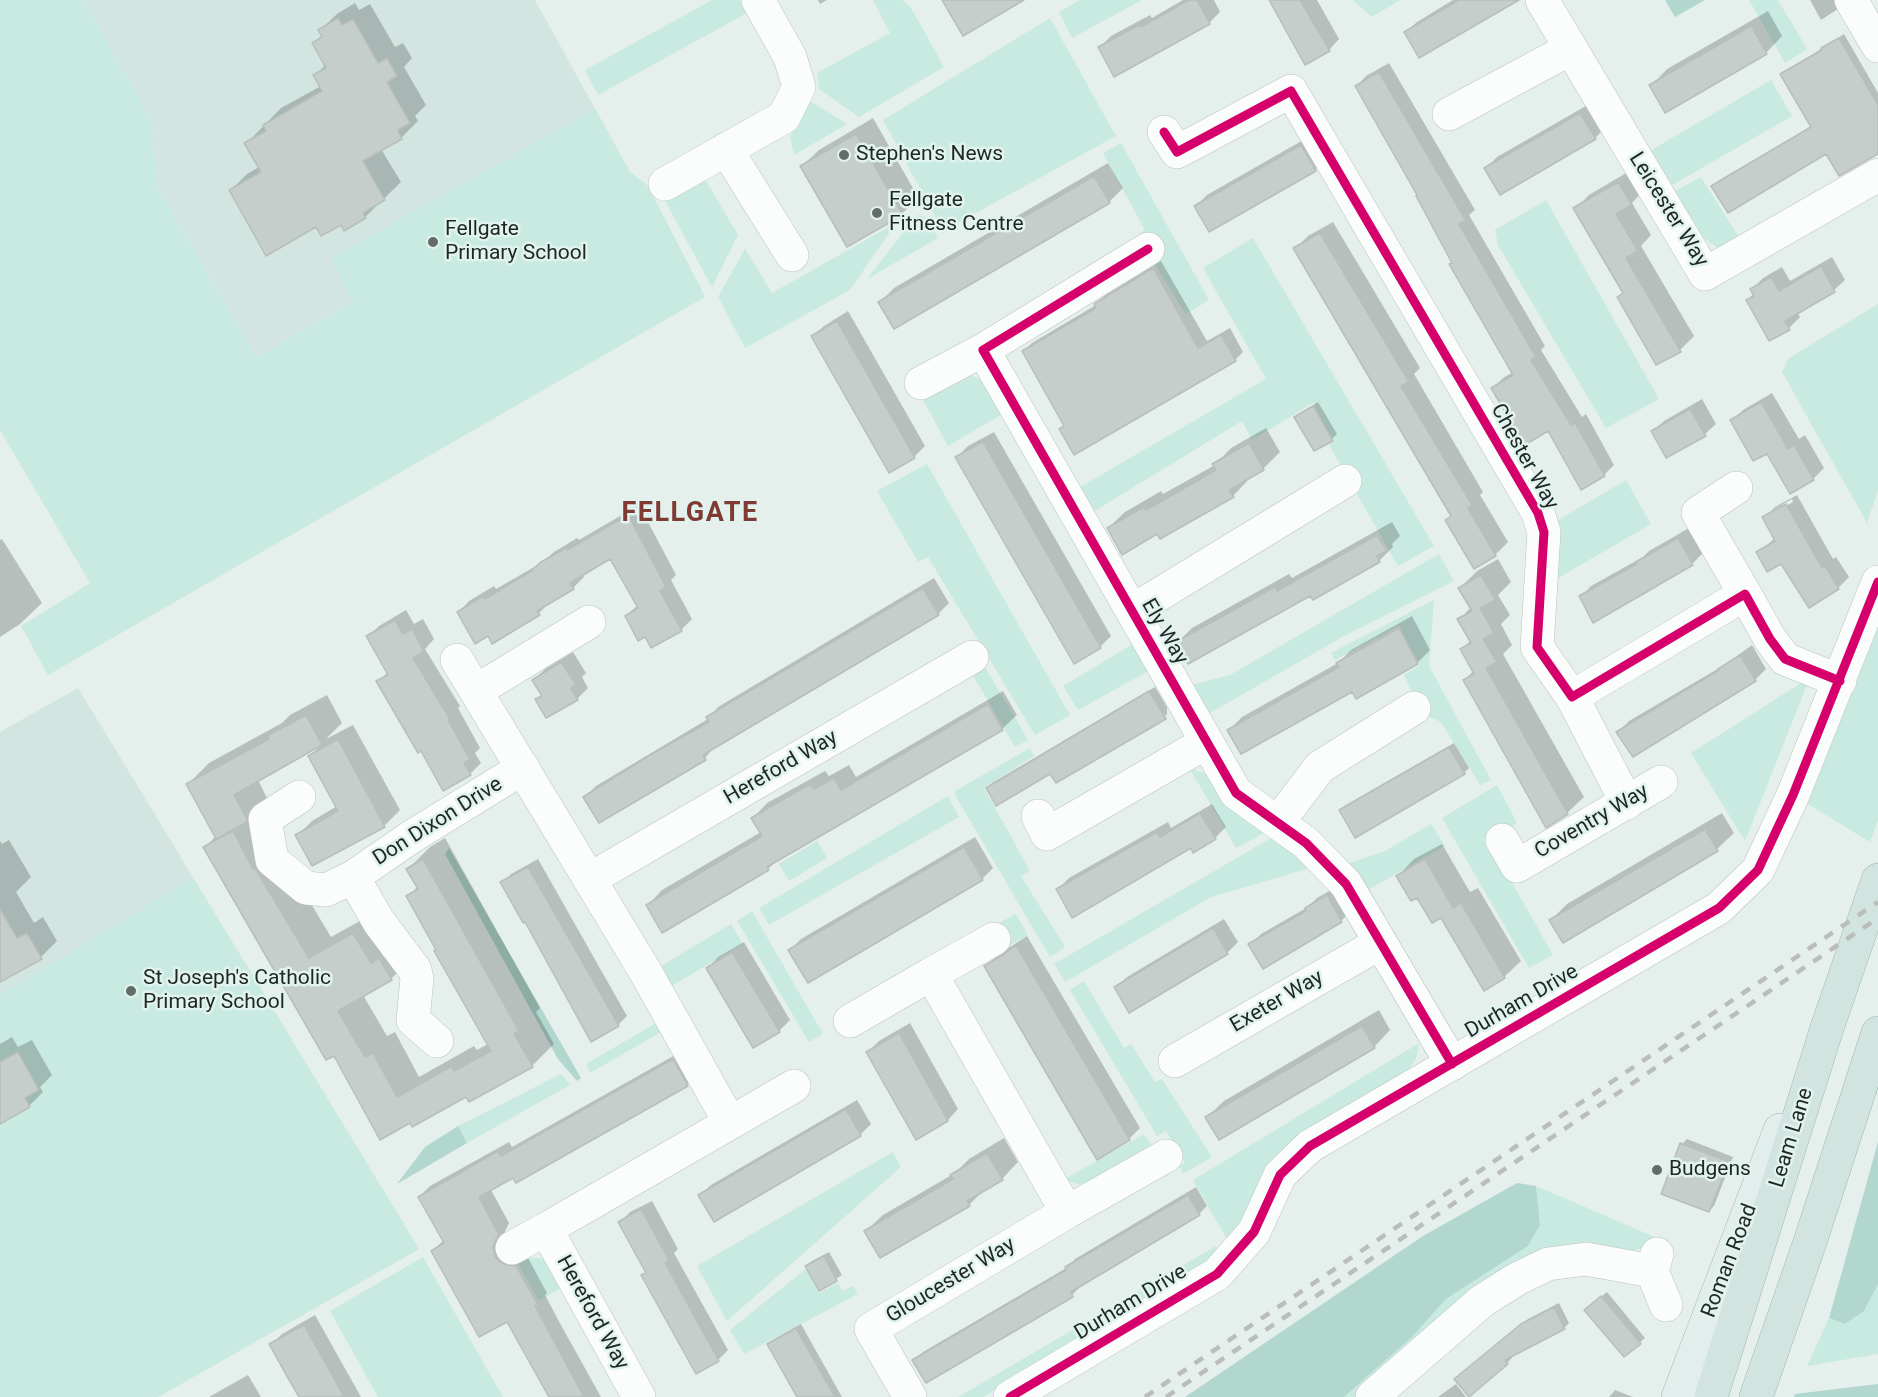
<!DOCTYPE html>
<html>
<head>
<meta charset="utf-8">
<style>
	body { margin:0 }
	canvas { display:block; background:#e5efec }
</style>
</head>
<body>
<canvas width="1878" height="1397"></canvas>
<script>
const c = document.querySelector('canvas').getContext('2d');
c.lineJoin = 'round';
function paint(path, color) {
  c.fillStyle = color;
  c.fill(path, 'evenodd');
}
function poly(rows) {
  const path = new Path2D();
  for (const r of rows) {
    path.moveTo(r[0], r[1]);
    for (let i = 2; i < r.length; i += 2) path.lineTo(r[i], r[i + 1]);
  }
  return path;
}
function stroke(path, color, width, dash) {
  c.strokeStyle = color;
  c.lineWidth = width;
  c.lineCap = dash ? 'butt' : 'round';
  c.setLineDash(dash || []);
  c.stroke(path);
}
function drawText(font, color, halo, rows, align = 'center') {
  c.font = font + ' Roboto,sans-serif';
  c.lineWidth = 5;
  c.setLineDash([]);
  c.textBaseline = 'middle';
  c.strokeStyle = halo;
  c.fillStyle = color;
  for (const [text, x, y, turn = 0] of rows) {
    c.save();
    c.translate(x, y);
    c.rotate((+turn || 0) * Math.PI / 180);
    c.textAlign = isNaN(turn) ? turn : align;
    if (halo) c.strokeText(text, 0, 0);
    c.fillText(text, 0, 0);
    c.restore();
  }
}
const built = poly([
	[83,0,535,0,630,172,648,186,705,297,353,302,256,357,156,185,153,123],
	[78,688,419,1249,158,1397,0,1397,0,732]
]);
const green = poly([
	[0,0,83,0,153,123,156,185,256,357,353,302,331,258,595,109,630,172,648,186,705,297,48,675,21,626,90,583,0,430],
	[712,0,741,0,747,13,598,95,585,70],
	[873,0,902,0,910,6,944,67,859,117,819,89,817,73,890,33],
	[1080,0,1142,0,1072,38,1059,12],
	[1353,0,1400,0,1372,17],
	[1749,0,1778,0,1807,49,1785,63],
	[1050,18,1116,136,943,231,883,120],
	[1771,80,1792,116,1669,187,1648,152],
	[808,100,847,124,794,155,790,137],
	[1121,143,1209,300,1186,314,1151,259,1155,256,1140,233,1145,230,1103,153],
	[704,177,738,235,712,287,664,199],
	[1701,177,1740,239,1728,247,1716,247,1700,235,1673,192],
	[1546,200,1659,399,1606,428,1498,245,1495,230],
	[917,215,927,217,938,238,867,279],
	[896,223,850,290,745,348,718,297,745,249,772,293],
	[1253,238,1434,546,1398,566,1329,445,1334,442,1313,403,1252,440,1242,421,1088,515,1075,490,1266,379,1203,268],
	[1878,304,1878,490,1867,523,1782,372,1789,358],
	[969,375,984,381,1004,413,948,446,920,394],
	[927,464,1070,715,1035,735,928,557,918,562,877,491],
	[1626,480,1651,524,1553,581,1555,522],
	[1439,554,1454,581,1344,636,1205,716,1187,686,1230,675],
	[1878,582,1878,820,1870,842,1793,795],
	[1434,600,1429,666,1491,780,1480,785,1441,722,1423,714,1404,675,1420,665,1399,626,1335,660,1331,653],
	[1135,643,1152,669,1078,710,1063,686],
	[984,665,1028,740,1015,747,971,672],
	[1801,683,1807,685,1745,841,1691,753],
	[1030,748,1034,756,984,788,1030,871,1021,876,1065,947,1050,957,955,795,955,791],
	[1190,769,1202,772,1215,780,1228,800,1247,822,1264,833,1236,848],
	[1497,785,1517,823,1488,840,1553,955,1529,968,1442,818],
	[948,796,959,817,769,925,759,908],
	[1431,824,1445,846,1363,893,1344,865,1385,851],
	[1273,837,1317,866,1211,897,1065,982,1054,964],
	[817,841,827,858,789,881,779,864],
	[193,878,419,1249,158,1397,0,1397,0,995],
	[752,911,823,1034,809,1042,737,921],
	[1016,914,1028,935,953,977,992,927],
	[731,924,743,944,668,988,656,969],
	[1084,981,1124,1048,1131,1044,1155,1082,1162,1079,1212,1157,1183,1174,1179,1166,1185,1163,1166,1131,1157,1136,1070,990],
	[663,1019,668,1028,590,1073,586,1064],
	[1419,1043,1416,1059,1406,1072,1290,1142,1273,1160,1241,1222,1228,1241,1193,1180],
	[561,1074,570,1085,467,1143,458,1126],
	[1144,1134,1153,1149,1095,1182,1078,1184,1063,1180],
	[893,1152,901,1167,727,1321,697,1266],
	[1536,1186,1657,1238,1646,1246,1626,1254,1568,1251,1364,1397,1344,1397,1412,1337,1446,1299,1528,1246,1540,1225],
	[1216,1246,1219,1252,1198,1270,983,1397,958,1397],
	[423,1257,503,1397,378,1397,330,1311],
	[528,1257,543,1259,556,1267,564,1286,539,1301,516,1260],
	[807,1268,819,1293,838,1283,843,1291,853,1286,858,1294,744,1354,730,1330],
	[1878,1284,1878,1354,1807,1366,1829,1318,1845,1324,1864,1311]
]);
const forest = poly([
	[1665,0,1705,0,1675,17],
	[449,848,581,1078,577,1081,558,1059,445,854],
	[458,1126,467,1143,397,1184,425,1147],
	[1878,1142,1878,1284,1864,1311,1845,1324,1829,1318],
	[1517,1183,1536,1186,1540,1225,1528,1246,1446,1299,1412,1337,1344,1397,1185,1397,1423,1236],
	[1878,1384,1878,1397,1794,1397,1795,1394]
]);
const shadow = poly([
	[818,0,827,0,820,4],
	[1183,0,1214,0,1220,12,1209,23,1115,75,1100,47,1111,36,1150,15,1152,18],
	[1270,0,1317,0,1339,39,1329,50],
	[1453,0,1515,0,1406,32,1417,22],
	[1810,0,1837,0,1841,7,1821,20],
	[355,3,359,10,370,4,395,47,403,43,412,58,404,67,426,105,415,116,418,121,401,138,381,149,401,182,365,217,317,225,231,190,247,174,259,167,246,144,281,108,321,86,315,76,326,64,314,43,323,35,320,30,337,14],
	[1768,11,1782,36,1766,53,1651,86,1667,69],
	[1844,34,1878,93,1878,152,1827,152,1713,186,1718,181,1812,126,1782,74],
	[1389,63,1475,210,1469,215,1545,346,1541,350,1582,417,1586,414,1614,465,1604,475,1493,388,1503,378,1513,372,1357,86,1366,76],
	[1591,103,1606,127,1595,138,1486,168,1497,157],
	[873,118,918,197,902,214,802,166,819,150],
	[1312,135,1326,159,1315,170,1196,206,1207,195],
	[1108,163,1123,188,1109,202,880,302,894,288],
	[1633,169,1645,189,1632,203,1651,235,1641,246,1694,336,1680,350,1619,297,1624,292,1575,209,1589,195],
	[1333,222,1420,368,1414,374,1483,492,1480,495,1508,542,1495,555,1447,520,1452,515,1295,249,1308,236],
	[1832,257,1845,280,1834,290,1797,312,1800,317,1789,328,1770,339,1748,300,1754,293,1752,289,1763,278,1782,267,1790,281],
	[1161,261,1207,341,1230,328,1243,352,1235,360,1065,425,1024,351,1032,343,1096,305,1104,296],
	[848,311,925,446,914,457,813,336,824,326],
	[1772,393,1799,439,1805,435,1824,468,1813,479,1767,452,1732,421,1743,410],
	[1702,399,1716,424,1705,434,1667,456,1653,431,1664,421],
	[1318,402,1337,434,1332,439,1296,417],
	[1266,428,1280,452,1263,469,1248,478,1249,479,1233,496,1158,532,1108,528,1125,512,1161,491,1163,494,1215,465,1231,448],
	[994,432,1111,636,1100,647,957,457,968,446],
	[1797,495,1833,559,1836,557,1849,577,1838,588,1758,553,1775,538,1764,518,1775,507],
	[1792,499,1793,502,1775,512,1775,509],
	[639,505,676,575,671,580,692,619,681,630,646,635,626,616,638,605,611,557,582,574,584,577,573,588,549,603,539,613,488,634,459,612,469,601,494,586,496,589,541,563,554,552,577,538,579,540],
	[1392,522,1400,536,1392,544,1393,547,1379,561,1311,594,1178,642,1192,628,1289,574,1292,578],
	[1689,528,1703,553,1692,564,1581,597,1591,586,1643,557,1649,551],
	[2,539,42,603,20,624,0,637,0,540],
	[1498,559,1511,582,1498,595,1510,615,1501,624,1512,645,1503,654,1584,797,1567,813,1465,680,1474,670,1462,649,1471,640,1459,620,1471,607,1460,588,1477,571],
	[934,578,949,603,938,614,715,746,705,758,585,797,596,786,708,719,718,707],
	[406,610,414,624,423,619,434,639,425,649,460,706,458,708,480,748,475,753,481,763,470,774,422,749,378,682,388,672,368,637,379,626],
	[1412,616,1430,650,1417,663,1353,690,1229,730,1242,717,1338,663,1351,650],
	[1752,645,1766,669,1755,680,1618,732,1629,721,1726,664],
	[573,652,586,673,582,677,588,688,577,699,537,700,543,694,534,680,545,669],
	[1155,687,1167,707,1167,714,1161,720,987,788,992,783],
	[1003,691,1017,715,1002,729,779,858,768,869,648,905,662,890,761,832,753,818,767,803,825,771,829,776,849,765,856,777],
	[327,695,342,723,326,739,353,725,400,810,385,825,312,864,297,836,312,821,337,806,310,756,320,746,258,780,267,798,277,847,331,937,376,912,413,957,391,979,363,995,387,1036,395,1032,419,1077,474,1046,477,1050,488,1044,408,897,418,886,408,869,430,847,445,838,540,1008,536,1012,554,1044,532,1066,467,1095,413,1125,334,1054,205,847,216,836,188,784,209,763,282,723,290,715],
	[1454,743,1469,768,1464,773,1341,810,1346,805],
	[1212,804,1226,827,1215,838,1058,889,1069,878,1168,822,1171,828],
	[1722,813,1734,833,1717,849,1563,941,1551,920,1567,904],
	[975,837,993,868,982,879,790,950,801,939],
	[9,840,31,877,16,892,34,923,43,917,57,941,41,957,0,981,0,841,2,844],
	[1442,844,1470,892,1478,888,1521,961,1504,977,1398,876,1414,859],
	[538,859,627,1016,618,1025,591,1040,525,920,502,883,511,874],
	[1338,886,1352,910,1341,921,1250,945,1261,934,1308,907,1317,898],
	[1224,919,1238,942,1227,953,1116,987,1127,977],
	[1027,936,1140,1128,1129,1139,986,966,996,956],
	[744,942,790,1020,779,1031,708,968,718,957],
	[1379,1010,1390,1030,1374,1047,1207,1117,1224,1101],
	[910,1023,958,1109,948,1120,916,1138,868,1052,879,1041],
	[12,1037,18,1047,32,1040,52,1075,40,1087,43,1092,29,1106,0,1113,0,1044],
	[684,1050,697,1074,687,1085,490,1188,509,1223,503,1236,527,1256,547,1293,545,1295,562,1327,601,1397,550,1397,507,1320,432,1251,444,1240,419,1197,430,1186,509,1142,512,1147],
	[857,1100,871,1124,860,1135,700,1195,711,1185],
	[1004,1138,1018,1162,1002,1179,985,1189,969,1205,866,1231,883,1215,955,1173,969,1159],
	[1687,1139,1733,1157,1714,1206,1709,1211,1682,1144],
	[1196,1187,1207,1206,1199,1214,1079,1285,1080,1287,1072,1295,914,1361,923,1352,1068,1267,1075,1259],
	[652,1201,678,1249,674,1253,728,1350,718,1360,643,1276,647,1272,620,1222,630,1212],
	[829,1252,842,1275,820,1289,807,1266,812,1261],
	[1607,1292,1645,1338,1625,1355,1591,1305],
	[1559,1303,1569,1323,1564,1328,1510,1355,1512,1358,1507,1363,1469,1395,1461,1374,1528,1319],
	[315,1315,361,1397,300,1397,271,1345,282,1334],
	[801,1324,842,1397,799,1397,769,1344,774,1339],
	[248,1375,261,1397,209,1397],
	[1456,1384,1466,1397,1438,1397],
	[1615,1390,1633,1397,1609,1397]
]);
const building = poly([
	[942,0,1024,0,963,36,942,0],
	[1189,0,1197,0,1210,24,1114,77,1098,47,1139,25,1141,27,1189,0],
	[1269,0,1300,0,1330,51,1305,65,1269,0],
	[1459,0,1519,0,1419,58,1404,32,1459,0],
	[338,18,342,25,353,19,378,63,387,58,397,76,387,82,410,123,398,130,402,139,363,161,385,200,363,213,366,218,344,231,341,225,321,236,316,227,266,256,229,190,261,172,244,143,266,131,263,125,322,91,313,75,326,68,312,43,322,37,318,30,338,18],
	[1751,26,1767,54,1665,113,1649,85,1751,26],
	[1839,38,1878,105,1878,154,1839,176,1826,154,1728,213,1711,186,1811,127,1780,74,1822,50,1821,48,1839,38],
	[1379,72,1466,221,1459,224,1536,357,1531,360,1571,425,1575,423,1605,476,1581,490,1548,431,1525,445,1491,388,1513,375,1449,264,1452,263,1416,196,1417,195,1355,86,1379,72],
	[1580,113,1596,139,1500,195,1484,168,1580,113],
	[856,134,903,215,847,247,800,166,856,134],
	[1301,145,1316,171,1209,232,1194,206,1301,145],
	[1094,176,1110,203,894,329,878,302,1094,176],
	[1618,182,1632,205,1616,214,1638,251,1626,258,1681,352,1656,365,1617,297,1623,293,1573,208,1618,182],
	[1320,233,1409,382,1401,386,1472,505,1468,508,1496,556,1474,569,1445,520,1451,516,1293,248,1320,233],
	[1821,266,1835,292,1785,321,1790,330,1769,341,1746,300,1754,296,1750,289,1771,277,1779,291,1821,266],
	[1153,268,1198,348,1221,335,1236,361,1074,455,1059,429,1064,426,1022,351,1096,308,1094,304,1153,268],
	[837,321,915,458,889,473,811,336,837,321],
	[1761,402,1788,449,1794,445,1814,480,1790,494,1767,454,1753,461,1730,420,1761,402],
	[1313,406,1333,441,1314,451,1294,417,1313,406],
	[1690,409,1706,436,1666,458,1651,431,1690,409],
	[983,442,1101,648,1074,664,955,457,983,442],
	[1249,443,1264,470,1229,490,1234,497,1160,539,1157,534,1122,555,1107,528,1144,507,1146,510,1216,470,1212,464,1249,443],
	[1786,504,1822,568,1825,566,1839,589,1809,608,1781,564,1767,572,1756,552,1775,541,1762,517,1786,504],
	[628,515,666,587,660,591,682,631,651,648,645,637,638,641,625,616,638,608,610,559,570,583,574,589,537,611,540,615,515,630,492,644,488,636,475,644,457,612,483,596,485,599,533,570,533,569,541,562,566,548,567,550,628,515],
	[1377,535,1387,551,1377,556,1380,562,1313,600,1310,596,1188,664,1176,642,1275,587,1277,591,1377,535],
	[1678,538,1693,565,1593,623,1579,596,1637,564,1636,562,1678,538],
	[1481,575,1495,600,1480,608,1494,633,1483,639,1497,662,1486,668,1568,814,1546,828,1463,680,1474,674,1460,649,1471,643,1457,619,1472,611,1458,588,1481,575],
	[923,588,939,615,703,755,706,760,599,823,583,797,650,755,709,722,706,717,923,588],
	[395,620,403,634,412,629,424,651,413,658,450,719,448,720,470,760,464,763,471,775,443,791,421,751,418,753,376,681,388,675,366,636,395,620],
	[1399,628,1418,664,1356,699,1352,692,1241,754,1227,730,1339,667,1336,663,1399,628],
	[1740,655,1756,681,1633,757,1616,732,1719,670,1718,669,1740,655],
	[561,662,576,685,571,688,578,700,546,718,535,699,542,696,532,680,561,662],
	[1149,691,1166,719,1056,783,1050,774,996,806,986,788,1149,691],
	[988,704,1003,730,767,867,769,870,662,933,646,905,762,836,751,818,810,784,814,789,834,778,841,790,988,704],
	[306,715,322,745,234,795,247,819,247,822,216,839,186,784,269,739,267,736,306,715],
	[338,739,385,827,312,866,295,835,338,811,308,756,338,739],
	[1449,747,1465,774,1355,838,1339,810,1449,747],
	[1200,813,1216,839,1193,853,1191,848,1072,918,1056,889,1157,832,1160,837,1200,813],
	[1705,829,1718,851,1563,943,1549,920,1705,829],
	[233,831,253,869,255,868,309,958,353,933,371,963,379,958,392,980,338,1011,365,1057,373,1053,397,1097,452,1066,454,1071,491,1051,434,951,436,950,406,896,418,889,406,869,423,859,519,1031,514,1034,533,1067,469,1102,466,1097,412,1127,410,1123,380,1140,334,1056,326,1060,203,847,233,831],
	[964,847,983,880,808,983,788,950,964,847],
	[1425,859,1453,908,1461,903,1505,978,1484,991,1441,918,1432,923,1417,898,1411,901,1396,876,1425,859],
	[528,867,619,1026,591,1042,525,922,523,923,500,882,528,867],
	[1327,895,1342,922,1263,969,1248,944,1306,911,1305,908,1327,895],
	[0,909,17,938,27,933,42,959,0,982,0,909],
	[1213,928,1228,954,1129,1013,1114,987,1213,928],
	[1016,945,1130,1140,1097,1160,984,966,1003,955,1016,945],
	[732,952,780,1032,753,1048,706,968,732,952],
	[1362,1026,1375,1048,1219,1140,1205,1117,1362,1026],
	[899,1033,948,1121,916,1140,866,1052,899,1033],
	[18,1052,39,1090,25,1098,30,1107,0,1124,0,1062,18,1052],
	[673,1059,688,1086,516,1183,513,1178,479,1197,499,1235,496,1239,493,1247,495,1257,503,1264,516,1266,538,1305,535,1306,584,1397,549,1397,507,1322,479,1337,431,1251,444,1243,418,1197,498,1151,501,1156,673,1059],
	[846,1109,861,1136,714,1222,698,1195,846,1109],
	[1680,1143,1729,1162,1709,1212,1661,1194,1680,1143],
	[987,1153,1003,1180,967,1201,970,1206,880,1258,864,1231,953,1179,950,1175,987,1153],
	[1188,1195,1200,1215,1071,1292,1073,1297,926,1383,912,1360,1066,1270,1065,1267,1188,1195],
	[641,1209,669,1260,665,1263,719,1361,696,1374,641,1275,646,1273,618,1222,641,1209],
	[824,1256,837,1281,819,1291,805,1266,824,1256],
	[1601,1296,1641,1344,1624,1357,1584,1310,1601,1296],
	[1554,1307,1565,1329,1505,1360,1508,1364,1469,1397,1454,1379,1521,1324,1554,1307],
	[304,1325,331,1373,344,1397,299,1397,288,1378,269,1344,304,1325],
	[796,1328,816,1364,835,1397,797,1397,767,1344,796,1328]
]);
const minor = poly([
	[1542,0,1705,274,1878,175],
	[1851,0,1878,46],
	[1449,114,1570,49],
	[1164,132,1177,152,1291,91,1538,513,1544,532,1537,647,1572,697,1745,594,1770,639,1785,659,1840,681],
	[726,149,792,255],
	[665,184,784,117,799,87,790,57,758,0],
	[1148,249,983,350,1236,793,1306,843,1346,884,1452,1064],
	[921,383,983,350],
	[1736,488,1698,513,1745,594],
	[1132,611,1345,481],
	[457,660,645,971,730,1123,546,1229,639,1397],
	[476,691,589,622],
	[1572,697,1627,803],
	[299,797,265,819,272,860,306,888,326,890,353,877,379,922,415,970,417,979,413,1020,437,1041],
	[1038,816,1047,834,1207,742],
	[1278,822,1320,767,1414,708],
	[1502,840,1517,866,1661,782],
	[353,877,411,837,523,768],
	[590,879,972,657],
	[931,974,994,939],
	[850,1021,931,974,1067,1212,871,1329,910,1397],
	[1175,1061,1380,943],
	[730,1123,794,1086],
	[1067,1212,1166,1156],
	[512,1248,546,1229],
	[1657,1254,1652,1271,1666,1305],
	[1010,1397,1217,1274,1254,1232,1280,1175,1310,1146,1719,908,1758,870,1793,795,1878,582],
	[1372,1397,1482,1301,1517,1279,1548,1264,1586,1259,1652,1271]
]);
const major = poly([
	[1678,1397,1780,1130]
]);
const highway = poly([
	[1711,1397,1827,1028,1878,880],
	[1756,1397,1810,1242,1878,1033]
]);
const rail = poly([
	[1145,1397,1878,902],
	[1166,1397,1878,918]
]);
const cycleway = poly([
	[1164,132,1177,152,1291,91,1538,513,1544,532,1537,647,1572,697,1745,594,1770,639,1785,659,1840,681],
	[1148,249,983,350,1236,793,1306,843,1346,884,1452,1064],
	[1010,1397,1217,1274,1254,1232,1280,1175,1310,1146,1719,908,1758,870,1793,795,1878,582]
]);
const markers = [
	[844,155,6,"#646c6a"],
	[877,213,6,"#646c6a"],
	[433,242,6,"#646c6a"],
	[131,991,6,"#646c6a"],
	[1657,1170,6,"#646c6a"]
];
const poiNames = [
	["Stephen's News",856,155],
	["Fellgate",889,201],
	["Fitness Centre",889,225],
	["Fellgate",445,230],
	["Primary School",445,254],
	["St Joseph's Catholic",143,979],
	["Primary School",143,1003],
	["Budgens",1669,1170]
];
const streetNames = [
	["Leicester Way",1668,210,58],
	["Chester Way",1524,457,61],
	["Ely Way",1164,632,60],
	["Hereford Way",781,768,-30],
	["Don Dixon Drive",438,822,-32],
	["Coventry Way",1592,822,-30],
	["Exeter Way",1277,1002,-30],
	["Durham Drive",1522,1002,-30],
	["Leam Lane",1792,1138,-73],
	["Roman Road",1730,1261,-69],
	["Gloucester Way",951,1281,-31],
	["Durham Drive",1131,1303,-31],
	["Hereford Way",592,1313,61]
];
const districtNames = [
	["FELLGATE",690,514]
];
paint(built, '#d3e5e0');
paint(green, '#c9eae1');
paint(forest, '#b1d7ce');
paint(shadow, '#0003');
paint(building, '#c6cecc');
stroke(building, '#b7bebc', 1.5);
stroke(minor, '#bbc2c0', 34);
stroke(major, '#9eb4af', 34);
stroke(highway, '#9eb4af', 34);
stroke(minor, '#fbfdfc', 33);
stroke(major, '#e2eeeb', 33);
stroke(highway, '#d2e4e0', 33);
stroke(rail, '#babdbc', 4.5, [10, 10]);
stroke(cycleway, '#d6006c', 9);
for (const [x, y, r, color] of markers) {
  const dot = new Path2D();
  dot.arc(x, y, r, 0, 2 * Math.PI);
  c.fillStyle = color;
  c.fill(dot);
  stroke(dot, '#e1f3ee', 2);
}
drawText('21px', '#1f2624', '#e1f3ee', poiNames, 'left');
drawText('21px', '#1f2624', '#e1f3ee', streetNames);
c.letterSpacing = '1.5px';
drawText('bold 27px', '#813a33', '#e1f3ee', districtNames);
c.letterSpacing = '0px';
</script>
</body>
</html>
